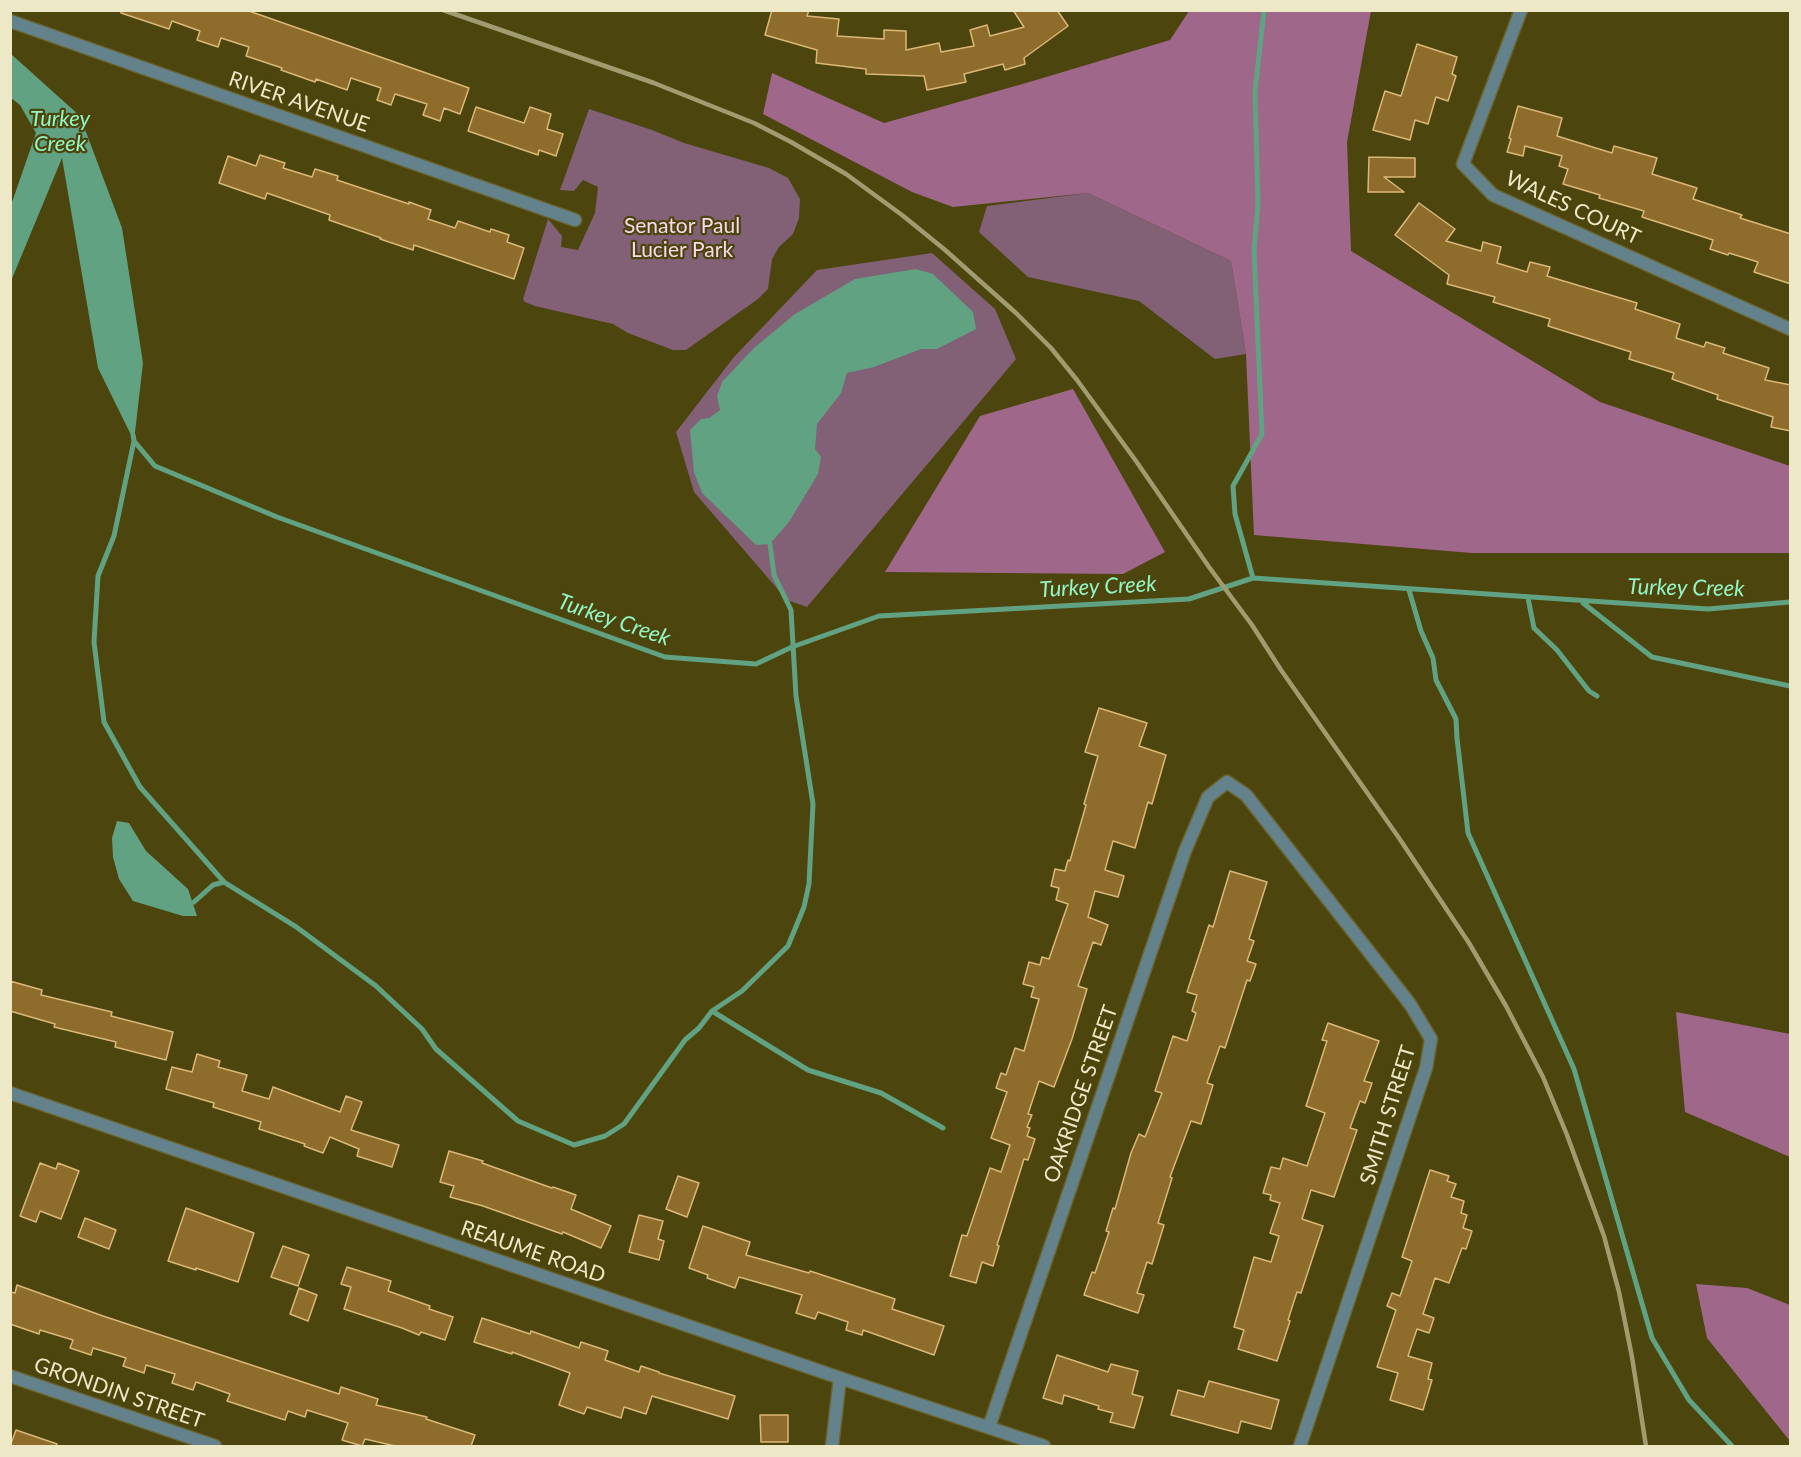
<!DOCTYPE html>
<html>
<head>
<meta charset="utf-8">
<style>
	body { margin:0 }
	#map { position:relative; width:1801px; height:1457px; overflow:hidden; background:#4c450d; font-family:Lato,sans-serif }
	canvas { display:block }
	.frame { position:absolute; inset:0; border:12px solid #ede9c6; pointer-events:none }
</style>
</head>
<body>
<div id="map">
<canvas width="1801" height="1457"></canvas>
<div class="frame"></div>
</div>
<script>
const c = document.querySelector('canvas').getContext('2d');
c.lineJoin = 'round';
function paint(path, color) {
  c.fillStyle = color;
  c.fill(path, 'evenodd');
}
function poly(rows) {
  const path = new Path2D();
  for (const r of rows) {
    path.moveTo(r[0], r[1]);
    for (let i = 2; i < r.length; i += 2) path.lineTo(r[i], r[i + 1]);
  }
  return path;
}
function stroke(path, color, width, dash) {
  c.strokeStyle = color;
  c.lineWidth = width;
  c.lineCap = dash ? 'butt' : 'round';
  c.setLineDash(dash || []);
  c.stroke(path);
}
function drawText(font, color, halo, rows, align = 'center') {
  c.font = font + ' Lato,sans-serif';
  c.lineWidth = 4.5;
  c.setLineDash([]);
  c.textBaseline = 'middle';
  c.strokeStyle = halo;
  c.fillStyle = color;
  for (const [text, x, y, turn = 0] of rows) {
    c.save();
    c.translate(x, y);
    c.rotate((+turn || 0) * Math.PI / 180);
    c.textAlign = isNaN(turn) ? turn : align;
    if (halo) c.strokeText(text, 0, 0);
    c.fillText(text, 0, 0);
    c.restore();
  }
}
const green = poly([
	[589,109,652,130,684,143,769,168,788,178,800,199,799,218,793,234,779,247,772,259,768,289,758,299,686,350,673,350,628,333,613,324,535,306,525,302,523,299,548,219,562,236,561,247,578,250,595,213,598,187,583,180,574,191,560,190],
	[1088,193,1231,261,1246,354,1215,359,1139,301,1028,277,979,232,987,206],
	[932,253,995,309,1016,359,807,607,787,600,694,492,676,432,734,357,817,270]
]);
const forest = poly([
	[1189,11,1371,11,1347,142,1351,251,1600,402,1790,466,1790,553,1472,553,1254,535,1246,354,1231,261,1088,193,953,207,912,192,763,114,772,73,884,123,1026,83,1170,40],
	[1073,389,1165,552,1123,574,885,572,980,416],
	[1676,1012,1790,1034,1790,1157,1685,1112],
	[1696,1284,1747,1288,1790,1305,1790,1441,1707,1338]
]);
const water = poly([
	[11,54,80,116,122,228,143,363,134,441,98,368,62,158,11,281,11,205,36,133,20,105,11,98],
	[916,269,933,274,973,312,976,329,937,349,921,349,874,367,847,373,841,393,817,424,815,449,821,457,818,474,789,522,770,544,756,545,702,493,694,472,690,430,701,419,709,418,720,410,717,396,722,382,754,348,795,314,855,279],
	[117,821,129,823,146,851,188,889,197,916,183,916,133,901,119,879,113,857,112,838]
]);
const stream = poly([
	[133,435,134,441,155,466,277,517,665,657,756,664,792,647,879,616,1189,599,1253,578,1708,609,1790,602],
	[134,441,114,536,98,576,94,642,104,722,140,787,224,882,295,926,376,986,422,1029,436,1049,518,1121,574,1145,605,1136,624,1124,685,1040,699,1028,712,1011,742,991,788,946,804,907,809,884,813,804,796,696,791,610,774,575,770,544],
	[1253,578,1235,514,1233,486,1262,434,1254,250,1258,205,1255,92,1264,10],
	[1409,590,1421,631,1433,658,1436,680,1456,719,1457,738,1468,833,1574,1069,1652,1338,1689,1400,1732,1446],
	[1528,598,1534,628,1557,650,1589,691,1597,696],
	[1583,603,1652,657,1790,686],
	[194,902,213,885,224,882],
	[712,1011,808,1070,881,1093,943,1128]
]);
const building = poly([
	[121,10,246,10,469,88,460,114,444,108,440,121,423,115,427,104,395,94,391,105,377,100,381,88,351,78,347,90,316,79,315,82,281,70,282,68,246,56,249,47,221,38,218,47,197,40,200,31,172,21,169,29,121,13,121,10],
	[772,10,809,10,807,16,839,19,837,36,884,39,884,30,906,31,906,50,939,43,941,52,974,46,970,30,987,25,990,36,1024,27,1013,10,1057,10,1068,26,1024,58,1025,64,1005,70,1003,64,964,74,966,82,927,90,924,76,866,74,866,69,816,63,817,50,765,35,772,10],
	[1417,44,1457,57,1452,74,1456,76,1448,101,1436,97,1428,124,1415,120,1410,140,1373,130,1385,91,1401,96,1417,44],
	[1518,106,1562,118,1557,136,1612,153,1614,146,1657,158,1652,174,1697,188,1693,199,1742,215,1740,218,1791,234,1791,284,1754,272,1758,262,1729,253,1728,255,1710,249,1713,240,1642,217,1644,211,1599,198,1600,195,1563,184,1568,169,1559,166,1562,156,1525,146,1523,156,1507,152,1511,139,1509,138,1518,106],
	[476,107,524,123,530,107,551,114,547,129,563,134,556,156,539,150,538,155,468,131,476,107],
	[260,155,285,163,283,168,312,177,315,169,338,176,337,180,409,204,409,202,431,210,428,219,455,228,458,221,490,232,491,229,509,235,507,242,524,248,514,279,414,245,413,250,380,239,381,238,329,220,330,215,267,193,265,199,219,183,228,156,256,166,260,155],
	[1369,157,1415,158,1415,177,1384,177,1404,192,1368,192,1369,157],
	[1419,203,1455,229,1446,241,1481,251,1483,242,1501,247,1497,263,1527,272,1530,262,1550,267,1547,276,1637,303,1635,309,1680,324,1676,338,1704,347,1706,342,1725,348,1723,353,1769,368,1765,380,1791,385,1791,431,1771,427,1773,417,1717,399,1718,395,1672,379,1674,373,1629,359,1631,352,1548,326,1550,319,1493,302,1495,297,1447,284,1449,275,1395,235,1419,203],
	[1099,708,1147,723,1139,746,1166,755,1152,804,1148,802,1135,848,1113,841,1105,870,1124,876,1118,897,1095,891,1088,917,1108,925,1101,945,1093,942,1078,986,1087,989,1072,1039,1054,1087,1039,1081,1028,1114,1032,1115,1027,1127,1030,1128,1027,1136,1035,1139,1028,1160,1024,1159,997,1245,999,1246,993,1266,982,1262,976,1283,950,1276,962,1235,967,1236,990,1168,1001,1172,1010,1145,991,1138,1007,1092,996,1088,1001,1073,1006,1075,1015,1048,1024,1051,1039,999,1031,997,1034,987,1023,984,1029,962,1040,965,1042,957,1049,959,1068,904,1056,900,1059,888,1051,886,1055,869,1065,871,1068,860,1070,861,1086,805,1084,804,1098,756,1085,752,1099,708],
	[1230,871,1267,882,1249,939,1254,941,1247,961,1256,964,1250,981,1247,980,1225,1048,1220,1046,1207,1083,1213,1085,1201,1124,1191,1121,1170,1177,1172,1178,1158,1223,1164,1225,1152,1264,1147,1262,1137,1293,1144,1295,1138,1313,1084,1295,1092,1272,1095,1273,1109,1232,1106,1231,1113,1208,1115,1209,1131,1153,1139,1134,1145,1137,1162,1093,1155,1091,1173,1036,1187,1041,1196,1013,1192,1011,1197,995,1187,992,1209,925,1213,927,1230,871],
	[10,981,42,990,41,995,112,1012,111,1016,173,1032,166,1060,115,1047,116,1042,54,1027,55,1024,10,1011,10,981],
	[1328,1023,1379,1041,1364,1081,1372,1083,1365,1103,1360,1101,1350,1128,1357,1130,1334,1197,1311,1190,1302,1219,1323,1226,1301,1293,1297,1292,1288,1320,1290,1321,1277,1361,1238,1349,1244,1330,1234,1327,1254,1257,1271,1262,1279,1236,1270,1233,1280,1203,1270,1200,1271,1195,1263,1193,1271,1167,1280,1169,1283,1158,1307,1166,1325,1113,1306,1106,1327,1041,1322,1040,1328,1023],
	[197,1054,220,1061,218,1067,247,1075,242,1091,269,1099,273,1087,340,1112,346,1096,362,1102,351,1130,399,1145,392,1167,357,1156,359,1149,330,1137,323,1153,304,1146,305,1144,259,1129,261,1122,213,1107,214,1103,166,1089,172,1067,192,1072,197,1054],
	[449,1151,483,1161,482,1163,552,1188,553,1187,576,1195,571,1209,611,1226,601,1248,563,1232,562,1234,483,1206,450,1197,454,1186,440,1182,449,1151],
	[40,1163,56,1169,58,1163,79,1171,61,1219,40,1211,36,1222,20,1216,40,1163],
	[1430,1170,1449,1176,1447,1181,1456,1184,1451,1197,1464,1201,1461,1213,1467,1215,1463,1228,1472,1231,1466,1249,1462,1248,1449,1283,1435,1278,1423,1314,1434,1318,1429,1333,1417,1329,1408,1356,1432,1363,1428,1379,1432,1380,1423,1410,1390,1400,1398,1373,1377,1367,1396,1310,1387,1306,1392,1293,1400,1296,1412,1261,1402,1257,1430,1170],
	[678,1176,699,1183,687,1217,666,1209,678,1176],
	[186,1208,254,1233,238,1282,196,1268,196,1270,168,1261,186,1208],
	[639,1215,663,1221,658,1239,664,1241,659,1260,629,1252,639,1215],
	[85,1218,116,1230,109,1249,78,1237,85,1218],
	[703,1226,750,1242,746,1255,809,1273,810,1271,895,1299,892,1309,944,1326,934,1355,863,1330,862,1335,846,1330,848,1322,818,1312,815,1319,796,1313,802,1295,739,1277,735,1288,707,1278,708,1275,689,1268,703,1226],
	[283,1246,309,1255,298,1286,271,1277,283,1246],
	[347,1267,391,1281,388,1291,430,1306,429,1309,453,1317,445,1340,421,1332,419,1335,402,1328,344,1309,351,1287,341,1284,347,1267],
	[17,1285,103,1316,339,1394,341,1387,378,1399,376,1405,427,1417,426,1419,475,1435,471,1446,395,1446,365,1439,362,1446,342,1440,348,1423,307,1410,305,1417,288,1411,285,1420,227,1401,230,1394,196,1382,193,1390,172,1383,175,1374,146,1365,144,1373,123,1366,126,1358,93,1348,91,1355,70,1348,73,1340,40,1330,39,1334,10,1324,10,1292,15,1293,17,1285],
	[299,1288,317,1295,308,1321,290,1314,299,1288],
	[482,1318,530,1334,531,1331,579,1348,581,1342,608,1351,605,1360,639,1372,641,1366,659,1372,659,1373,735,1396,728,1419,652,1396,646,1414,624,1407,621,1418,587,1407,584,1414,559,1405,570,1373,512,1352,512,1354,474,1342,482,1318],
	[1057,1355,1108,1372,1111,1364,1138,1371,1132,1394,1143,1397,1134,1428,1110,1422,1113,1413,1098,1409,1099,1406,1064,1395,1062,1404,1043,1398,1057,1355],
	[1209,1381,1279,1400,1271,1429,1241,1421,1238,1433,1171,1415,1178,1390,1204,1397,1209,1381],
	[760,1415,788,1415,788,1442,761,1442,760,1415],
	[16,1430,57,1444,57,1446,10,1446,16,1430]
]);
const street = poly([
	[1521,10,1463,164,1493,195,1790,329],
	[10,21,575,220],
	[10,1093,840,1378,1044,1446],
	[10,1376,215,1446],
	[989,1427,1185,851,1208,797,1227,782,1246,795,1410,1004,1431,1039,1426,1068,1300,1446],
	[832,1446,840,1378]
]);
const rail = poly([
	[443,10,654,83,754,123,791,142,846,174,902,215,944,249,1016,313,1051,348,1077,380,1136,461,1209,567,1252,625,1281,670,1399,838,1469,943,1506,1006,1543,1077,1567,1135,1604,1236,1619,1292,1632,1357,1646,1446]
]);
const streetNames = [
	["RIVER AVENUE",299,102,19],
	["WALES COURT",1573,208,25],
	["OAKRIDGE STREET",1081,1094,-71],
	["SMITH STREET",1388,1115,-73],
	["REAUME ROAD",533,1252,19],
	["GRONDIN STREET",119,1393,19]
];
const parkNames = [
	["Senator Paul",682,226],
	["Lucier Park",682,250]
];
const waterNames = [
	["Turkey",60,119],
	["Creek",60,144],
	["Turkey Creek",1098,587,-3],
	["Turkey Creek",1686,588,1],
	["Turkey Creek",614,620,19]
];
paint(green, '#826176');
paint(forest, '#9f688b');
paint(water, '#60a282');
stroke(stream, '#60a282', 5);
paint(building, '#8d6c2c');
stroke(building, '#dbb878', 1.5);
stroke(street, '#69632e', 15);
stroke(street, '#63828c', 12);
stroke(rail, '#a19c6f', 4.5);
drawText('21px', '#ede9c6', '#4c450d', streetNames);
drawText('21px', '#f9d7ec', '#4c450d', parkNames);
drawText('italic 22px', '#94f5c5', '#4c450d', waterNames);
</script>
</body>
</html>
